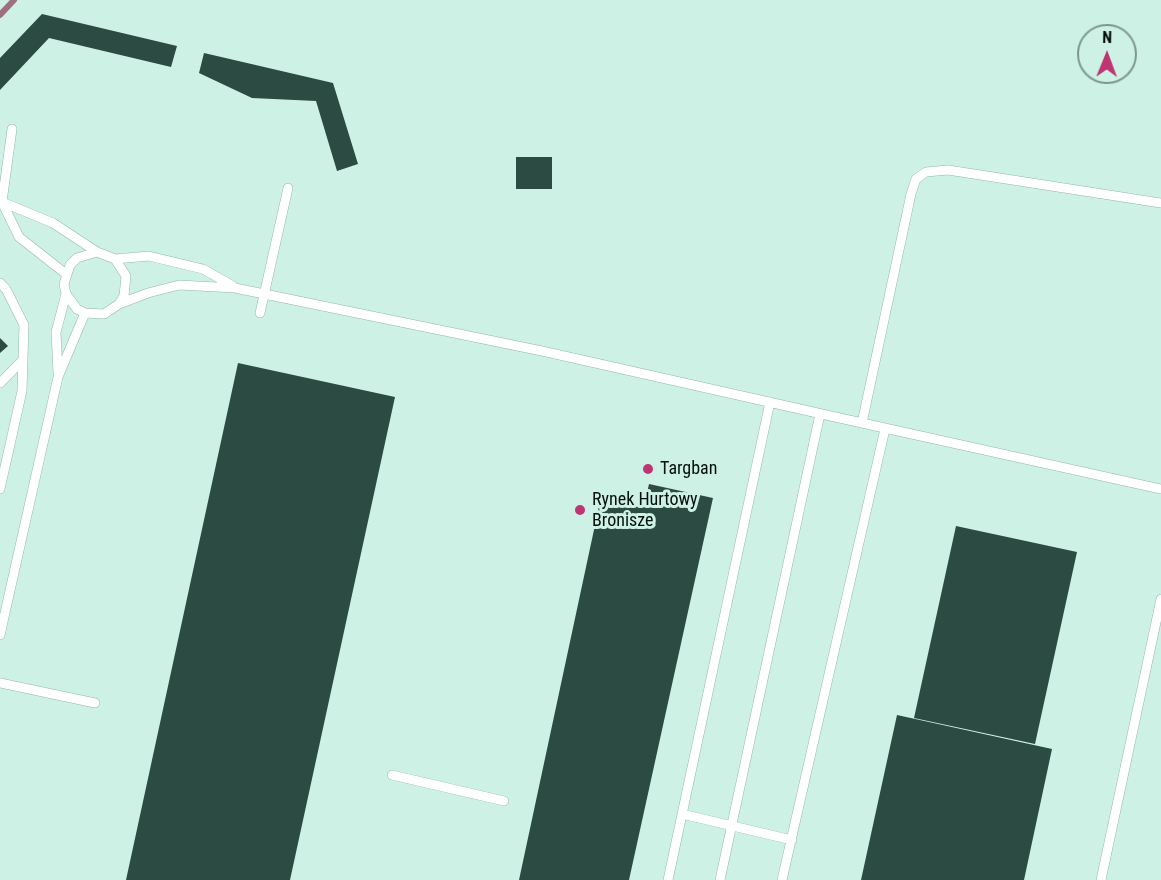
<!DOCTYPE html>
<html>
<head>
<meta charset="utf-8">
<style>
	body { margin:0 }
	#map { position:relative; width:1161px; height:880px; overflow:hidden; background:#cef1e6; font-family:"Roboto Condensed",sans-serif }
	canvas { display:block }
	.north { position:absolute; left:1077px; top:24px; width:60px; height:60px; box-sizing:border-box; background:#cef1e6; border:2px solid #7d978f; border-radius:50%; rotate:1deg; font-size:16px; font-weight:700; line-height:24px; text-align:center; color:#040f0c }
	.north::after { content:''; display:block; margin:auto; width:21px; height:27px; background:#be3572; clip-path:polygon(50% 0,100% 100%,50% 72%,0 100%) }
</style>
</head>
<body>
<div id="map">
<canvas width="1161" height="880"></canvas>
<div class="north">N</div>
</div>
<script>
const c = document.querySelector('canvas').getContext('2d');
c.lineJoin = 'round';
function poly(rows) {
  const path = new Path2D();
  for (const r of rows) {
    path.moveTo(r[0], r[1]);
    for (let i = 2; i < r.length; i += 2) path.lineTo(r[i], r[i + 1]);
  }
  return path;
}
function stroke(path, color, width, dash) {
  c.strokeStyle = color;
  c.lineWidth = width;
  c.lineCap = dash ? 'butt' : 'round';
  c.setLineDash(dash || []);
  c.stroke(path);
}
function paint(path, color) {
  c.fillStyle = color;
  c.fill(path, 'evenodd');
}
function drawText(font, color, halo, rows, align = 'center') {
  c.font = font + ' "Roboto Condensed",sans-serif';
  c.lineWidth = 6;
  c.setLineDash([]);
  c.textBaseline = 'middle';
  c.strokeStyle = halo;
  c.fillStyle = color;
  for (const [text, x, y, turn = 0] of rows) {
    c.save();
    c.translate(x, y);
    c.rotate((+turn || 0) * Math.PI / 180);
    c.textAlign = isNaN(turn) ? turn : align;
    if (halo) c.strokeText(text, 0, 0);
    c.fillText(text, 0, 0);
    c.restore();
  }
}
const stream = poly([
	[0,15,14,0]
]);
const building = poly([
	[42,14,177,46,171,67,49,38,0,90,0,58],
	[204,53,333,83,358,164,337,171,316,101,252,98,199,73],
	[516,157,552,157,552,189,516,189],
	[0,338,8,346,0,353],
	[238,363,395,397,290,880,126,880],
	[649,484,713,498,629,880,519,880,601,497,644,506],
	[956,526,1077,552,1035,744,914,718],
	[897,715,1052,749,1024,880,861,880]
]);
const service = poly([
	[12,129,2,202,19,237,66,274],
	[2,202,53,223,97,252],
	[1161,203,948,170,926,172,916,179,911,194,862,423,1161,489],
	[115,259,149,256,203,269,233,286],
	[0,283,6,289,24,325,22,391,0,489],
	[119,304,148,293,179,285,235,288,542,351,862,423],
	[260,313,288,188],
	[58,373,56,332,66,294,64,284,70,265,77,258,97,252,115,259,126,276,124,296,119,304,104,314,85,313,77,309,66,294],
	[0,383,23,360],
	[0,635,58,377,85,313],
	[0,683,95,703],
	[392,775,504,801],
	[682,814,792,840],
	[668,880,770,402],
	[720,880,820,414],
	[782,880,885,429],
	[1101,880,1161,599]
]);
const markers = [
	[648,469,6,"#be3572"],
	[580,510,6,"#be3572"]
];
const poiNames = [
	["Targban",660,469],
	["Rynek Hurtowy",592,500],
	["Bronisze",592,521]
];
stroke(stream, '#a06e7f', 6);
paint(building, '#2c4b42');
stroke(service, '#94b6ab', 10);
stroke(service, '#fff', 9);
for (const [x, y, r, color] of markers) {
  const dot = new Path2D();
  dot.arc(x, y, r, 0, 2 * Math.PI);
  c.fillStyle = color;
  c.fill(dot);
  stroke(dot, '#cef1e6', 2);
}
drawText('18px', '#040f0c', '#cef1e6', poiNames, 'left');
</script>
</body>
</html>
